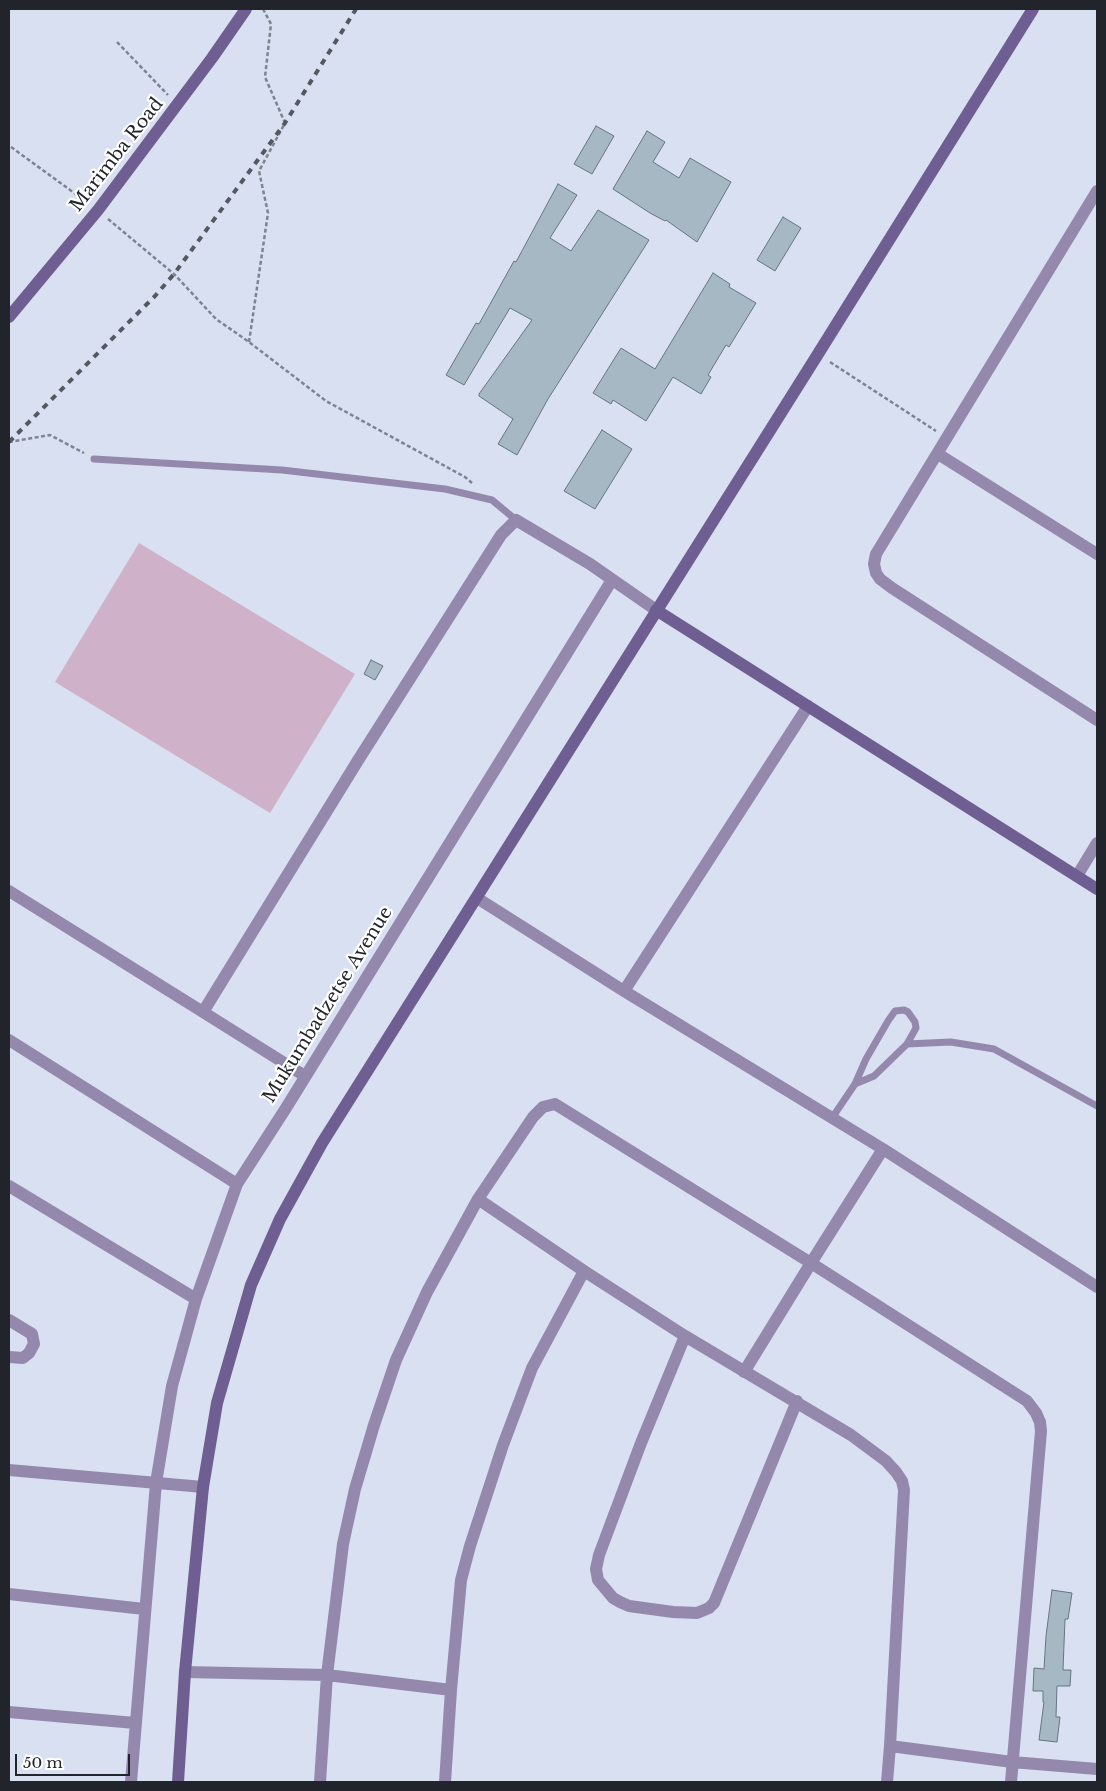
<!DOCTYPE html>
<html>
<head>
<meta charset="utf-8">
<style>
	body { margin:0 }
	#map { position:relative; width:1106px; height:1791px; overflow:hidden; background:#d8e0f1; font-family:"Libre Baskerville",serif }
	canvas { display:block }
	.frame { position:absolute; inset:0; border:10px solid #21242a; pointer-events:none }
	.scale { position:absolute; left:15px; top:1754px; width:115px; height:22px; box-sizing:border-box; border:2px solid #21242a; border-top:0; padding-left:6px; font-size:15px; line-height:18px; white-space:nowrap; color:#21242a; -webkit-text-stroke:4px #fff; paint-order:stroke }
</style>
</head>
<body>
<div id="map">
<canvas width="1106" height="1791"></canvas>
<div class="frame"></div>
<div class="scale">50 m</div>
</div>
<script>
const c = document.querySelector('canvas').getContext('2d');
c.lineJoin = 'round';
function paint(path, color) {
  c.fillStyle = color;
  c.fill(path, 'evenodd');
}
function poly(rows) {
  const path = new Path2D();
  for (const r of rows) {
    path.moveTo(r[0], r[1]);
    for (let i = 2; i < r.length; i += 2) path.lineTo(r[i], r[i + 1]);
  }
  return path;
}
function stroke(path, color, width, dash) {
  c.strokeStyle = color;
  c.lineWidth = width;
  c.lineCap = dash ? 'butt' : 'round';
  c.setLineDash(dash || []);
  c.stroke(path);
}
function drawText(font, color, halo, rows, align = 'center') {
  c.font = font + ' "Libre Baskerville",serif';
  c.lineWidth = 4.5;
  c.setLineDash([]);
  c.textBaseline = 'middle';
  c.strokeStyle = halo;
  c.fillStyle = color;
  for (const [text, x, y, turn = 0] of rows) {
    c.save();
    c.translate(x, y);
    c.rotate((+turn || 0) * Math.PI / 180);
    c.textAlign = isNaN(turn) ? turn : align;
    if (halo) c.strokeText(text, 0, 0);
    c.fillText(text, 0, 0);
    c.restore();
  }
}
const green = poly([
	[139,543,355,674,270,813,55,682]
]);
const building = poly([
	[596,126,614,136,592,174,574,164,596,126],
	[647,131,665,142,653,162,679,178,690,158,731,182,697,242,666,220,665,221,650,213,613,189,647,131],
	[558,184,577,195,550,238,571,251,598,210,649,240,548,399,517,455,498,444,513,419,479,396,479,394,532,320,510,308,464,385,446,375,476,323,479,324,514,261,516,262,558,184],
	[783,217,801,228,775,271,757,260,783,217],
	[713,273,730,284,729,287,756,303,729,347,726,345,708,375,711,377,701,394,673,377,646,421,613,400,611,404,593,393,621,348,655,369,713,273],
	[602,430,632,449,595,509,564,491,602,430],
	[371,660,383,666,375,680,364,674,371,660],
	[1052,1590,1072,1593,1068,1619,1065,1619,1063,1670,1071,1670,1070,1686,1057,1686,1056,1717,1060,1717,1057,1742,1039,1740,1044,1702,1043,1702,1043,1691,1033,1691,1034,1668,1044,1669,1046,1636,1052,1590]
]);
const path = poly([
	[117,42,168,95],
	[11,147,88,203],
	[108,219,174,274,216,319,249,342,326,401,465,477,472,483],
	[249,342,268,213,259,171,285,123,265,77,271,24,263,9],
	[830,362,936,431],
	[9,442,50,435,84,453]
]);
const lane = poly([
	[94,459,282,470,445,489,492,500,516,520],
	[907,1044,951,1042,994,1049,1097,1106],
	[832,1118,855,1084,866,1059,888,1021,895,1011,904,1010,908,1012,915,1022,916,1028,907,1044,874,1076,855,1084]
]);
const street = poly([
	[1097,191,876,554,874,564,876,573,880,579,892,588,1097,720],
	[938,454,1097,554],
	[1077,876,1097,843],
	[9,891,203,1012],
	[477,898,624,991,883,1149,1097,1287],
	[624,991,808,706],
	[9,1040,237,1184],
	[305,1076,203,1012,357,762,501,535,516,520,590,564,656,610],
	[9,1186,196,1299],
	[478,1199,584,1271,685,1336,851,1435,886,1461,896,1472,902,1481,904,1490,890,1746],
	[9,1320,32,1334,34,1344,29,1353,23,1358,9,1357],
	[685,1336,641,1443,599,1555,596,1569,598,1580,613,1598,620,1602,629,1606,673,1612,697,1613,709,1608,714,1603,797,1401],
	[744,1372,811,1263,883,1149],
	[9,1470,203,1487],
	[9,1594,144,1609],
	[185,1672,327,1675,451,1690],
	[9,1712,135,1723],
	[131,1782,156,1483,172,1386,196,1299,237,1184,286,1108,612,580],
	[320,1782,327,1675,343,1544,355,1489,374,1425,396,1360,427,1292,478,1199,533,1117,543,1107,555,1104,811,1263,1027,1401,1036,1413,1040,1422,1041,1431,1011,1782],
	[445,1782,451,1690,461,1580,470,1546,503,1445,532,1368,584,1271],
	[887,1782,890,1746,1012,1762,1097,1769]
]);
const secondary = poly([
	[9,317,98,210,212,58,246,9],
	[656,610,1097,889],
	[178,1782,185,1672,203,1487,217,1403,251,1285,280,1219,322,1143,818,354,1033,9]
]);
const rail = poly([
	[9,442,155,296,174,274,285,123,356,9]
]);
const streetNames = [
	["Marimba Road",117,155,-52],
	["Mukumbadzetse Avenue",328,1005,-58]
];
paint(green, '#cfb1ca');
paint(building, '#a6b8c3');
stroke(building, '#657680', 1);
stroke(path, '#7e848f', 2.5, [4, 2.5]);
stroke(lane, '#9489ac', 7);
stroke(street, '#9489ac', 12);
stroke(secondary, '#6f5e91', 12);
stroke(rail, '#535861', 4, [6, 6]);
drawText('18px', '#21242a', '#fff', streetNames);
</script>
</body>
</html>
